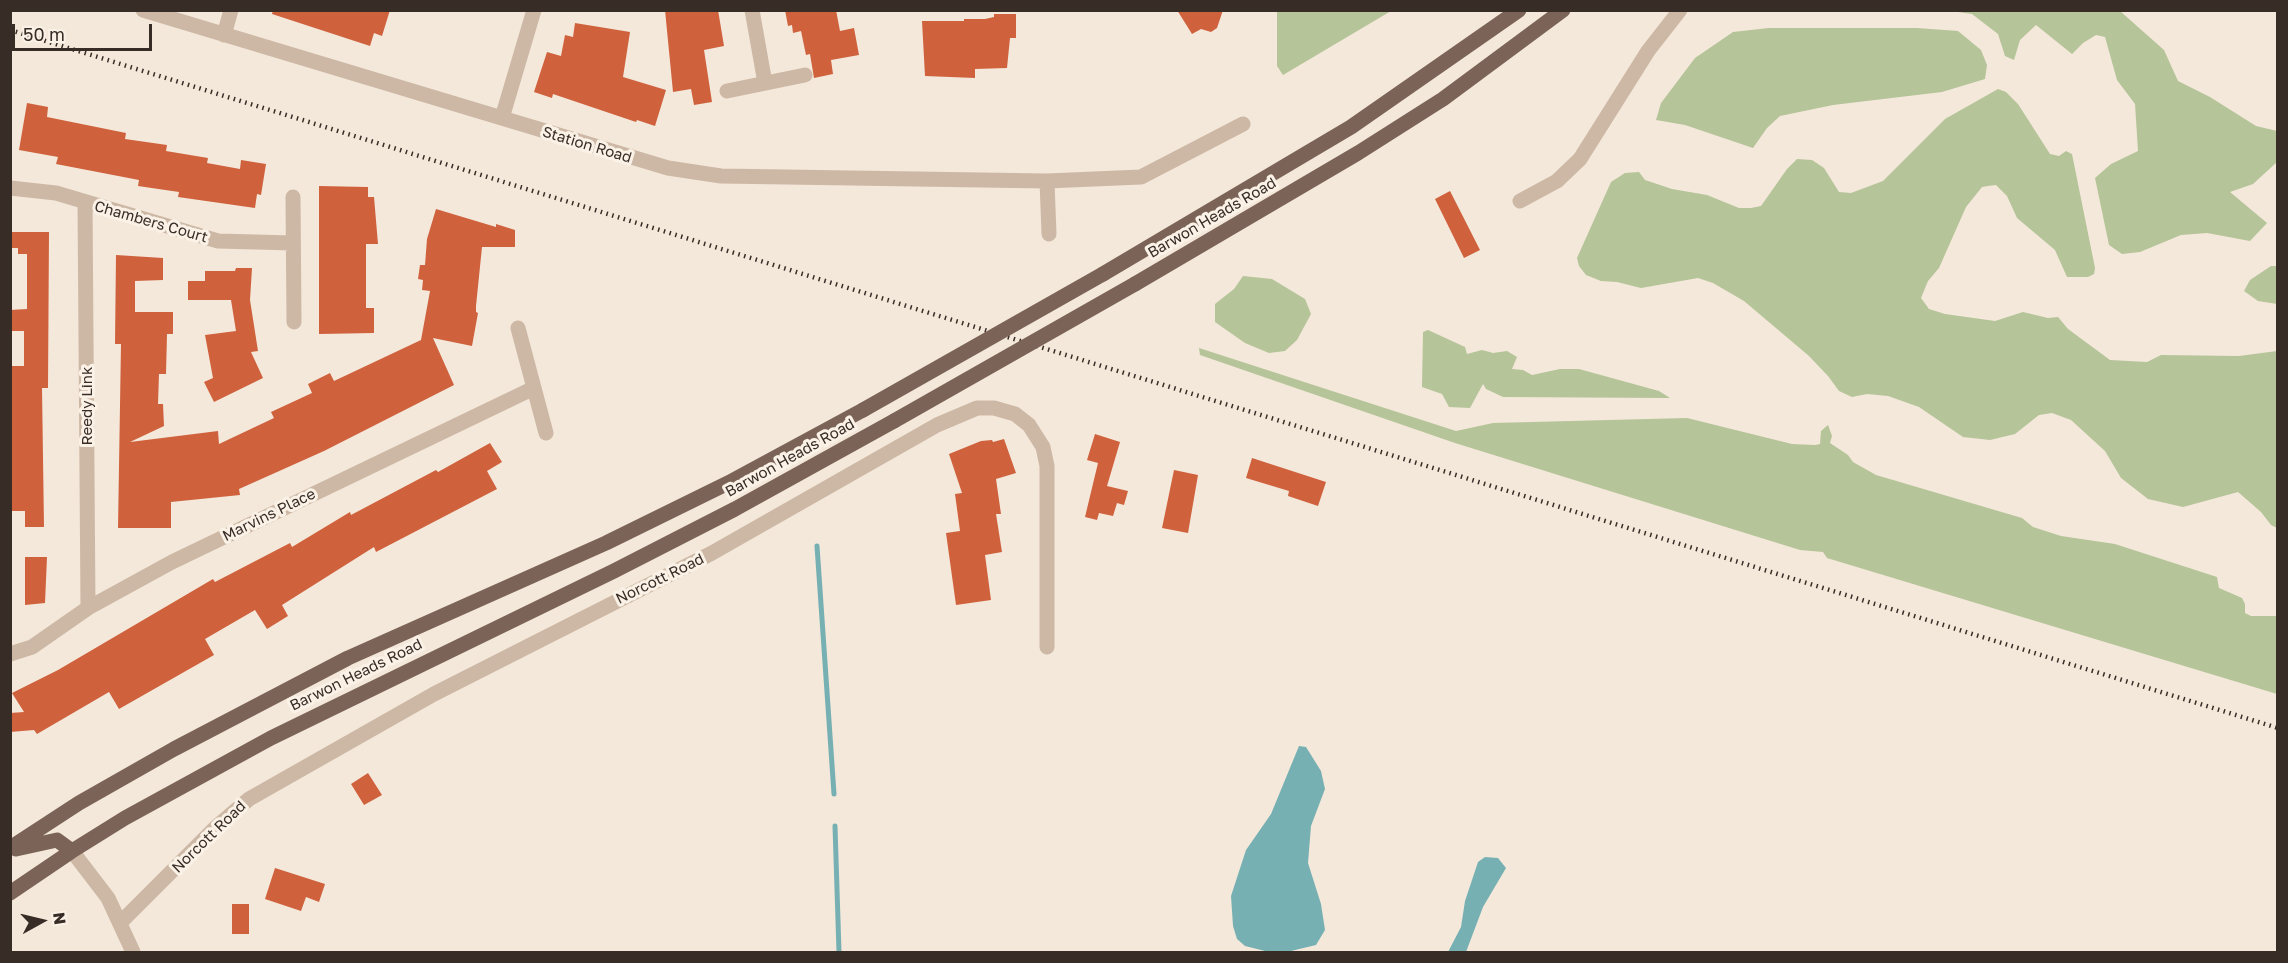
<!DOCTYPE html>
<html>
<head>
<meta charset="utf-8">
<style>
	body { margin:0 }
	#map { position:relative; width:2288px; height:963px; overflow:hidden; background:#f4e8da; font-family:"Golos Text",sans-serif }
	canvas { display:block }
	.frame { position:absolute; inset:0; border:12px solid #382c27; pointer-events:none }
	.north { position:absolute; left:12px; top:891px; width:60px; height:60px; -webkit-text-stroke:4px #fbf2e7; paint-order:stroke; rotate:82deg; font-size:16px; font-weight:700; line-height:24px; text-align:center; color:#382c27 }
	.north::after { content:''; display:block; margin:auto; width:21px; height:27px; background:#382c27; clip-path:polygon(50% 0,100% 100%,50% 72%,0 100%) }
	.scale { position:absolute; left:12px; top:24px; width:140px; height:27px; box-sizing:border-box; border:3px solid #382c27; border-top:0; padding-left:8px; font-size:18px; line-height:21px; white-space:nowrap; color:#382c27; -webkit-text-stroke:4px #fbf2e7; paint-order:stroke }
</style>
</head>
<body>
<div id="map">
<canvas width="2288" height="963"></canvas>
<div class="frame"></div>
<div class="north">N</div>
<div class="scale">50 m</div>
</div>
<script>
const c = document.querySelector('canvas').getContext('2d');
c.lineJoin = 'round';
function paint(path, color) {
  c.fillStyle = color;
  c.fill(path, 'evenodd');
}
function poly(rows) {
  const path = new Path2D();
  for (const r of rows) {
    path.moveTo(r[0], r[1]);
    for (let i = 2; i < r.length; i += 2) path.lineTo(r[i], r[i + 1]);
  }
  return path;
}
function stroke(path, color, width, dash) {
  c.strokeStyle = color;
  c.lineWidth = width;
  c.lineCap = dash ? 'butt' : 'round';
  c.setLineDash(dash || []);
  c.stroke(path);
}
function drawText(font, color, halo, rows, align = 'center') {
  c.font = font + ' "Golos Text",sans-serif';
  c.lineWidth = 6;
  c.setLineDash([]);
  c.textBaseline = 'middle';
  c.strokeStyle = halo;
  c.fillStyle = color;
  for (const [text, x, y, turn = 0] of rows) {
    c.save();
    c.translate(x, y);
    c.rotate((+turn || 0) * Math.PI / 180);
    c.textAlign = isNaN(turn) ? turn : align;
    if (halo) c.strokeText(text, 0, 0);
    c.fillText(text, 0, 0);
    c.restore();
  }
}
const green = poly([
	[1277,11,1277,10,1391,11,1283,75,1277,66],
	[1951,11,2120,11,2164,50,2178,81,2210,97,2256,126,2277,131,2277,162,2253,184,2230,192,2267,223,2250,241,2207,233,2181,235,2140,252,2122,254,2109,245,2095,178,2111,164,2138,151,2135,104,2117,80,2105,37,2096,35,2083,43,2072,54,2036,25,2020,40,2014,60,2005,56,1998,34,1972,14],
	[1769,28,1917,28,1958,31,1981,50,1987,65,1985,79,1942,92,1833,105,1780,116,1767,128,1753,148,1685,125,1656,120,1661,103,1695,58,1733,32],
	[1998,89,2006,92,2018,104,2050,154,2059,156,2066,151,2072,154,2095,268,2094,274,2088,277,2067,277,2055,250,2017,218,2007,196,1996,185,1988,186,1982,187,1966,207,1939,268,1928,281,1921,298,1929,309,1945,314,1995,321,2023,312,2048,318,2058,317,2068,329,2110,360,2147,362,2161,355,2239,356,2277,351,2277,528,2271,525,2261,512,2238,492,2183,507,2148,499,2121,478,2105,451,2071,420,2052,413,2039,415,2015,434,1990,440,1963,437,1919,407,1888,396,1867,394,1852,397,1839,391,1828,376,1809,356,1744,301,1713,283,1698,278,1641,288,1617,282,1601,281,1586,275,1579,266,1577,258,1611,182,1625,173,1639,172,1645,180,1672,189,1707,195,1739,208,1751,208,1761,206,1787,169,1797,159,1812,160,1824,168,1839,192,1851,193,1883,181,1945,119],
	[2271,266,2277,266,2277,304,2258,301,2244,291,2250,280],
	[1243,276,1272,279,1305,299,1311,314,1297,340,1285,351,1269,353,1245,343,1215,322,1215,304,1234,289],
	[1428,330,1465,347,1467,354,1482,350,1493,353,1507,351,1517,357,1512,369,1523,370,1532,375,1560,369,1579,369,1659,391,1670,398,1503,397,1486,389,1483,384,1470,408,1449,407,1442,394,1422,387,1423,332],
	[1199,348,1456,431,1493,423,1687,418,1792,444,1815,445,1820,444,1821,431,1828,425,1832,436,1830,443,1848,455,1853,462,1876,475,2022,518,2033,527,2061,536,2115,544,2217,577,2219,588,2242,598,2245,604,2245,613,2251,616,2277,616,2277,694,1827,558,1823,552,1800,550,1455,443,1200,355]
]);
const water = poly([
	[1299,746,1306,747,1321,771,1325,789,1311,826,1308,863,1321,904,1325,930,1316,945,1291,951,1265,951,1245,946,1237,939,1233,926,1231,896,1246,850,1271,814],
	[1485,857,1498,858,1506,868,1483,907,1466,952,1448,952,1461,927,1465,901,1478,862]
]);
const stream = poly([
	[817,546,834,794],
	[835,826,839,952]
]);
const building = poly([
	[273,10,390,10,382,36,374,33,370,46,272,14],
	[665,10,718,10,724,46,704,50,712,102,694,105,691,89,673,92],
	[785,10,836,10,840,31,854,28,859,55,831,60,833,74,814,78,810,54,806,55,801,31,793,33,792,25,788,26],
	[1177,10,1223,10,1217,28,1211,32,1201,29,1192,34],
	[994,14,1016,14,1016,38,1010,38,1007,68,975,69,975,78,925,76,922,21,964,21,964,19,985,19,994,17],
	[575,23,630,32,623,77,666,90,655,126,637,120,636,122,553,94,552,98,534,92,547,52,561,56,565,35,573,37],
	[27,103,48,107,47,117,126,133,125,139,167,145,166,151,208,158,207,163,240,169,241,160,266,164,261,195,257,194,255,208,178,197,179,192,138,186,139,180,56,164,58,157,19,150],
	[319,186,368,187,368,197,374,197,378,244,366,244,366,308,374,308,374,333,319,334],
	[1450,191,1480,250,1464,258,1435,199],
	[436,209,496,227,496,224,515,230,515,247,482,247,476,306,476,312,478,313,472,346,433,338,454,385,324,451,239,489,240,495,171,502,171,528,118,528,121,344,115,344,116,255,163,258,163,280,135,281,135,312,173,312,173,334,167,334,166,374,159,374,158,404,163,404,164,426,130,442,218,431,219,444,274,418,271,412,312,393,308,384,330,373,334,381,421,340,430,291,422,290,423,280,418,279,420,265,425,265,427,239],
	[10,232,49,232,48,388,42,388,44,527,25,527,25,511,10,511,10,366,24,366,24,331,10,331,10,310,27,309,27,254,18,254,18,248,10,248],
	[236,268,252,268,250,300,258,351,251,352,263,378,214,402,204,382,213,378,205,335,236,331,231,300,188,300,188,281,205,281,205,271,235,271],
	[1095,434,1120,442,1107,486,1128,491,1124,505,1117,503,1113,516,1099,513,1097,520,1085,517,1098,463,1087,460],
	[1004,439,1016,473,996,479,1001,514,996,514,1002,552,985,555,991,600,956,605,946,533,960,531,955,494,962,493,949,454,981,441,992,440,993,442],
	[490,443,502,462,487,471,497,489,376,552,374,547,282,605,288,616,267,629,255,610,205,639,214,655,119,709,109,692,37,734,34,730,10,732,10,713,24,712,12,693,58,670,213,579,215,582,290,543,292,547,350,512,351,515,436,470,438,472],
	[1252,458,1326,482,1318,506,1288,496,1289,491,1246,478],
	[1174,470,1198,475,1188,533,1162,528],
	[25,557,47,557,45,603,25,605],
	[368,773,382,795,364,805,351,784],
	[275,868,325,884,319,902,306,897,301,911,265,899],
	[232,904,249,904,249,934,232,934]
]);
const minor = poly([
	[143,10,668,168,721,176,1047,181,1049,234],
	[752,10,765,83],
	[224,35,231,10],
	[727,91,805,75],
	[502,118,534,10],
	[1047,181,1141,177,1243,124],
	[10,188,56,193,218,241,293,243],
	[293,197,294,322],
	[1520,201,1557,181,1580,159,1648,51,1680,10],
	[85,203,88,608],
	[518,328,546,433],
	[10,654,32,647,88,608,172,562,534,388],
	[72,851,108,898,133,952],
	[121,922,215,828,249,799,434,694,712,553,937,425,977,408,994,408,1015,414,1029,425,1043,447,1047,466,1047,647]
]);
const major = poly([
	[1103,274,1351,127,1519,10],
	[1135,284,1358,153,1443,99,1563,10],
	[10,848,79,803,174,749,348,658,606,543,728,483,863,410],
	[16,849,57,840,72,851],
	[10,893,72,851,125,818,271,738,614,571,735,509,894,421]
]);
const rail = poly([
	[10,30,2278,728]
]);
const majorBridge = poly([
	[863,410,1103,274],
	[894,421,1135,284]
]);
const streetNames = [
	["Station Road",587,145,17],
	["Barwon Heads Road",1212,218,-30],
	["Chambers Court",151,222,16],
	["Reedy Link",87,406,-90],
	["Barwon Heads Road",790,458,-29],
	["Marvins Place",269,515,-26],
	["Norcott Road",660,579,-26],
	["Barwon Heads Road",356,675,-26],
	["Norcott Road",209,837,-44]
];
paint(green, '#b5c499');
paint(water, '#77b0b3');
stroke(stream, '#77b0b3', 5);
paint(building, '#cf613d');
stroke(minor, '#cdb8a5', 15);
stroke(major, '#7b6357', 15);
stroke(rail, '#382c27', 4.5, [1.5, 4.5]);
stroke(majorBridge, '#7b6357', 15);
drawText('15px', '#382c27', '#fbf2e7', streetNames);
</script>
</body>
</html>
